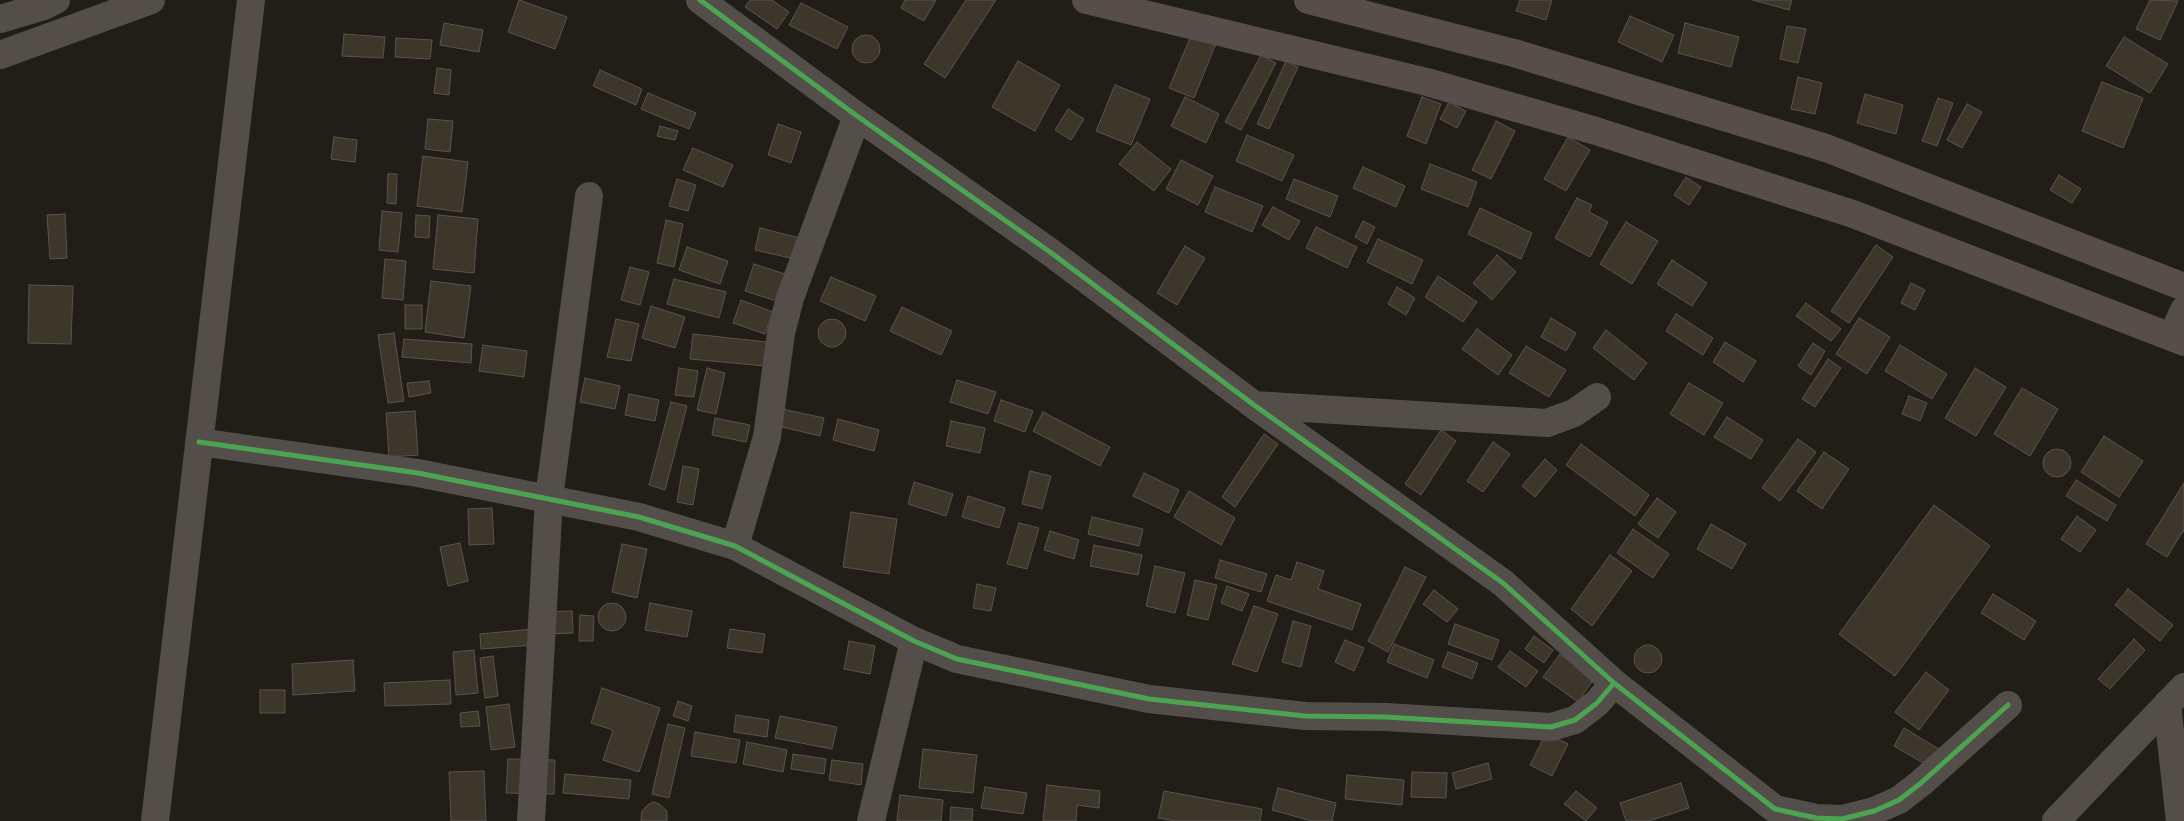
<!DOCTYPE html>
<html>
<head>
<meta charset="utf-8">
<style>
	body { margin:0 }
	canvas { display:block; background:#211d17 }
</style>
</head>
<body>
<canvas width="2184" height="821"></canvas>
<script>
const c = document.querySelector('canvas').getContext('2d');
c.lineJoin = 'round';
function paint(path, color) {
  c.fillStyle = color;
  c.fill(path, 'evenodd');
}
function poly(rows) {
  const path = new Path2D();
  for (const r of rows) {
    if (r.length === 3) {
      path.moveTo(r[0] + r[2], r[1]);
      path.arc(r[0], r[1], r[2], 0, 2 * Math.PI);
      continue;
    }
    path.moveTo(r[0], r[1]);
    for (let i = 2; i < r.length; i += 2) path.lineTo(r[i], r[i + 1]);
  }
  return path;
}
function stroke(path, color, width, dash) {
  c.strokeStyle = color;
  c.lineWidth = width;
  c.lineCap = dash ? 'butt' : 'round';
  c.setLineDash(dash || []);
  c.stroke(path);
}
const building = poly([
	[519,0,567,17,555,49,508,32,519,0],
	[750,0,772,0,789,12,777,29,745,7,750,0],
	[905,0,936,0,924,21,901,8,905,0],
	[966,0,996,0,945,78,924,64,966,0],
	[1520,0,1552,0,1546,20,1516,11,1520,0],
	[1753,0,1792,0,1789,10,1753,0],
	[2150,0,2178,1,2160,40,2136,29,2150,0],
	[801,3,848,27,837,49,789,25,801,3],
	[1630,16,1674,35,1662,62,1618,42,1630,16],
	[444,23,483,30,479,52,440,45,444,23],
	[1685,23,1739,37,1731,67,1678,53,1685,23],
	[1787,26,1806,29,1798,63,1780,59,1787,26],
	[1193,31,1217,41,1194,98,1169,88,1193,31],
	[344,34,385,37,383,58,342,56,344,34],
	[866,49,14],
	[2124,37,2168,64,2150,93,2106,66,2124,37],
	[396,38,432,40,430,59,395,57,396,38],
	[1261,55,1276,63,1241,130,1225,122,1261,55],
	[1018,61,1060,85,1035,131,992,107,1018,61],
	[1286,61,1298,67,1269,129,1257,124,1286,61],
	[437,68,451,70,449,95,434,93,437,68],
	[600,70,642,89,636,105,593,86,600,70],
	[1798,77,1822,83,1815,114,1791,109,1798,77],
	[2102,82,2143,98,2123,148,2082,131,2102,82],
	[1115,85,1150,99,1131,145,1096,131,1115,85],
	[648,93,696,113,689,129,641,109,648,93],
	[1865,94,1903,105,1896,134,1857,123,1865,94],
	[1185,97,1219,114,1206,143,1171,126,1185,97],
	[1422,97,1441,104,1426,144,1407,136,1422,97],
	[1938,98,1953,103,1937,146,1922,141,1938,98],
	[1449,102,1466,111,1457,128,1440,119,1449,102],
	[1967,104,1982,112,1962,148,1947,140,1967,104],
	[1068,109,1084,119,1071,140,1055,130,1068,109],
	[428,119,453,121,450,152,425,149,428,119],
	[1496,121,1515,131,1491,179,1472,170,1496,121],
	[778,124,801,132,791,163,768,155,778,124],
	[660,126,678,131,675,140,657,136,660,126],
	[1247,135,1294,155,1282,181,1236,161,1247,135],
	[334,137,357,140,355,162,331,159,334,137],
	[1568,137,1590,150,1566,191,1544,179,1568,137],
	[1137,142,1171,169,1154,191,1119,164,1137,142],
	[693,148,733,165,723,187,683,170,693,148],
	[423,156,468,162,462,212,417,206,423,156],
	[1181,160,1213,176,1198,205,1166,189,1181,160],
	[1430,164,1477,182,1468,207,1421,189,1430,164],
	[1363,167,1405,186,1396,207,1353,188,1363,167],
	[388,174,397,174,396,204,387,203,388,174],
	[2059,175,2081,189,2072,203,2050,190,2059,175],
	[1686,177,1701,187,1689,205,1674,195,1686,177],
	[677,179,696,185,688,211,669,206,677,179],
	[1294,179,1338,196,1330,217,1286,199,1294,179],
	[1215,187,1263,206,1252,232,1205,212,1215,187],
	[1577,198,1592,205,1589,212,1608,222,1590,257,1555,238,1577,198],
	[1273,207,1300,221,1289,240,1262,225,1273,207],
	[1480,208,1532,233,1521,259,1468,234,1480,208],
	[382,211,402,213,398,252,379,250,382,211],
	[65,214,67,258,50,259,47,215,65,214],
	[416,215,430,216,429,238,415,237,416,215],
	[438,215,478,219,474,273,433,269,438,215],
	[666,220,683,224,674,267,657,263,666,220],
	[1363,221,1375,227,1367,244,1355,237,1363,221],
	[1626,222,1658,241,1632,284,1600,264,1626,222],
	[1316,227,1357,247,1347,268,1306,248,1316,227],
	[760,228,804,239,799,260,755,250,760,228],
	[1378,239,1423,260,1412,284,1367,262,1378,239],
	[1876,245,1893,257,1849,323,1831,311,1876,245],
	[1185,246,1205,258,1177,305,1157,293,1185,246],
	[687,247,728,261,720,284,679,270,687,247],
	[1497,255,1516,272,1492,300,1473,283,1497,255],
	[385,259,406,261,403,300,382,298,385,259],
	[1672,260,1707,283,1692,306,1657,284,1672,260],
	[754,264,788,275,780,302,745,291,754,264],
	[630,267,649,272,640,305,621,300,630,267],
	[1438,276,1477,302,1463,322,1425,297,1438,276],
	[831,277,876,296,865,321,820,301,831,277],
	[674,279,726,292,719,318,667,304,674,279],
	[431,281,471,286,464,338,425,332,431,281],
	[1911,283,1925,290,1915,310,1901,303,1911,283],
	[29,285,73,286,71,344,28,343,29,285],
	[1397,287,1415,298,1406,315,1388,304,1397,287],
	[741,300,773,312,765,334,733,323,741,300],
	[1806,303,1841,329,1831,341,1796,316,1806,303],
	[405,305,422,305,422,329,405,329,405,305],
	[651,306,685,317,675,348,642,338,651,306],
	[902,307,952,331,941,355,890,331,902,307],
	[1676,314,1713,338,1703,355,1666,331,1676,314],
	[1551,318,1576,333,1566,351,1541,337,1551,318],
	[1859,318,1890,337,1867,374,1836,354,1859,318],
	[616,319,639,324,631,361,607,357,616,319],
	[832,333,14],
	[1477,329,1512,355,1498,375,1462,349,1477,329],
	[1606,330,1647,363,1634,380,1593,348,1606,330],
	[394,333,404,401,388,403,378,335,394,333],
	[693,334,767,342,765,366,690,359,693,334],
	[404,339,472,344,471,363,402,357,404,339],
	[1725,342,1756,361,1743,382,1713,362,1725,342],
	[1813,343,1825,351,1811,375,1798,366,1813,343],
	[483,345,527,351,524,377,479,371,483,345],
	[1900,345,1947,374,1932,399,1885,371,1900,345],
	[1526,346,1566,370,1549,397,1509,373,1526,346],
	[1828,359,1841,368,1815,407,1802,399,1828,359],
	[679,368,698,371,694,397,675,395,679,368],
	[707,368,725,373,716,414,697,410,707,368],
	[1975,368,2006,387,1976,436,1945,418,1975,368],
	[585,378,620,386,615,409,580,402,585,378],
	[957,380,996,392,988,414,950,402,957,380],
	[429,381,431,393,409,397,407,383,429,381],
	[1689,383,1723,403,1704,435,1670,414,1689,383],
	[2022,388,2058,409,2030,456,1994,434,2022,388],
	[629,394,659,400,655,421,625,415,629,394],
	[1909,396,1927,403,1920,421,1902,414,1909,396],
	[1001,400,1033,411,1025,432,994,421,1001,400],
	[671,402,687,406,665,490,649,485,671,402],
	[782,409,824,418,820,436,778,426,782,409],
	[415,411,418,455,389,457,386,413,415,411],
	[1043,412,1110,447,1100,466,1033,431,1043,412],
	[1727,417,1763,440,1751,459,1714,437,1727,417],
	[715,418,750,425,746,442,712,435,715,418],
	[838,419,879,430,874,451,833,440,838,419],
	[951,421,985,428,980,453,946,446,951,421],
	[1441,430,1456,441,1421,495,1405,484,1441,430],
	[1264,434,1278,444,1235,507,1222,497,1264,434],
	[2104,436,2143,461,2119,497,2081,472,2104,436],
	[1798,439,1816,452,1780,501,1762,488,1798,439],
	[1493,442,1510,454,1483,492,1467,481,1493,442],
	[1581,444,1649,495,1635,516,1566,465,1581,444],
	[2057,463,14],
	[1824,452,1849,469,1822,509,1797,491,1824,452],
	[1545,459,1557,470,1535,497,1522,486,1545,459],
	[683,466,699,469,693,505,677,502,683,466],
	[1030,471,1051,476,1042,509,1022,504,1030,471],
	[1144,473,1179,490,1169,513,1133,496,1144,473],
	[2076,480,2116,505,2107,521,2066,496,2076,480],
	[914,482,953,494,946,516,908,504,914,482],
	[2184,483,2184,532,2183,531,2167,557,2146,544,2184,483],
	[1189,491,1235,518,1221,545,1174,517,1189,491],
	[968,496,1005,508,999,528,962,517,968,496],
	[1657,498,1676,512,1658,538,1638,524,1657,498],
	[1934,505,1990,546,1895,676,1839,634,1934,505],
	[492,508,494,544,469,545,468,509,492,508],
	[851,512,897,519,889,574,843,567,851,512],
	[2077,516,2096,530,2080,552,2061,539,2077,516],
	[1092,517,1143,529,1139,546,1088,534,1092,517],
	[1019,523,1039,528,1027,569,1007,564,1019,523],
	[1711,524,1746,544,1732,569,1697,549,1711,524],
	[1633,529,1669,554,1653,578,1617,553,1633,529],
	[1050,531,1079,540,1074,559,1044,550,1050,531],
	[460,543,468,581,448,586,440,547,460,543],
	[622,544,647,549,637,598,612,592,622,544],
	[1094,545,1142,555,1138,575,1090,566,1094,545],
	[1610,555,1632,571,1592,626,1571,609,1610,555],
	[1220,560,1267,574,1261,592,1215,578,1220,560],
	[1297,562,1324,571,1318,589,1361,604,1352,630,1267,601,1276,575,1291,580,1297,562],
	[1155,566,1185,573,1175,613,1146,606,1155,566],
	[1405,567,1426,577,1388,652,1368,641,1405,567],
	[1195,580,1217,585,1208,620,1187,615,1195,580],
	[977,584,996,588,991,611,973,608,977,584],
	[1227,586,1249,594,1242,611,1221,603,1227,586],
	[2128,589,2173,625,2160,641,2115,605,2128,589],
	[1434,590,1458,609,1447,622,1423,604,1434,590],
	[1993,594,2036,621,2024,640,1981,613,1993,594],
	[650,603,692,611,687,637,645,630,650,603],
	[612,617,14],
	[1254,606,1278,614,1257,672,1232,664,1254,606],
	[572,611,573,633,543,634,542,612,572,611],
	[580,615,594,616,593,641,579,641,580,615],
	[1293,621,1311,626,1301,667,1282,662,1293,621],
	[1455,624,1499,640,1492,660,1448,644,1455,624],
	[533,629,534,645,481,649,480,634,533,629],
	[730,629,765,634,762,653,727,648,730,629],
	[1534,636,1553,650,1544,663,1525,649,1534,636],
	[2134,639,2145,650,2110,689,2098,679,2134,639],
	[1345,640,1364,648,1354,671,1335,662,1345,640],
	[849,641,875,646,870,674,844,669,849,641],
	[1394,644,1434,660,1427,678,1387,662,1394,644],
	[1648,659,14],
	[474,650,478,693,456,695,453,652,474,650],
	[1510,651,1538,671,1526,687,1498,667,1510,651],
	[1448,652,1478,663,1472,679,1442,667,1448,652],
	[1560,654,1594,679,1578,702,1543,677,1560,654],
	[493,656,498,696,485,698,480,658,493,656],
	[353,660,355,691,293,695,292,664,353,660],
	[1926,672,1949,690,1919,730,1895,712,1926,672],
	[450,680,451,704,385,706,384,683,450,680],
	[602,688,660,708,639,772,603,760,613,730,591,723,602,688],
	[260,690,285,690,285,713,260,713,260,690],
	[678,701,692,706,688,721,673,716,678,701],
	[509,704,515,747,491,750,486,707,509,704],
	[478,711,480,726,461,727,460,713,478,711],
	[736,715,769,720,767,737,734,732,736,715],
	[780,716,837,727,832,749,775,738,780,716],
	[668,724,685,728,669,798,652,794,668,724],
	[1904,728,1942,751,1932,768,1894,746,1904,728],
	[695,732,740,740,736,763,691,756,695,732],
	[1546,733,1568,744,1552,776,1530,765,1546,733],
	[747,742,787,750,783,772,743,764,747,742],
	[923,749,977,755,973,793,919,788,923,749],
	[793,754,826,759,824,774,791,769,793,754],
	[508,759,555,760,554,794,506,793,508,759],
	[832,760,863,764,861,785,829,780,832,760],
	[1488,763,1492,779,1456,789,1452,773,1488,763],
	[484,771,486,821,451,821,449,772,484,771],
	[1412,772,1447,773,1446,798,1411,797,1412,772],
	[565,774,631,780,629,799,563,793,565,774],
	[1347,775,1404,780,1402,805,1345,799,1347,775],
	[1681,783,1689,808,1649,821,1626,821,1620,803,1681,783],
	[1047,785,1100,791,1099,808,1077,805,1076,821,1043,821,1047,785],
	[985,787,1027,793,1023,814,981,808,985,787],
	[1278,788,1336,803,1332,821,1312,821,1272,810,1278,788],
	[1164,791,1262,809,1260,821,1175,821,1158,818,1164,791],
	[1576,791,1597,808,1586,821,1564,804,1576,791],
	[900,795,943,800,941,821,897,821,900,795],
	[654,802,659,804,667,811,667,821,641,821,642,811,649,804,654,802],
	[951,807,973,809,972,821,950,821,951,807]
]);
const minor = poly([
	[700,0,857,116,1050,252,1254,405,1503,583,1614,683,1775,809,1816,818,1842,819,1874,811,1899,800,1921,783,2008,705],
	[2172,337,2184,310],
	[1254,405,1547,423,1574,413,1597,397],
	[199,442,418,473,639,517,735,546,914,641,957,659,1149,699,1305,716,1386,717,1551,727,1575,720,1597,703,1614,683],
	[735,546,767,437,781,333,790,298,857,116],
	[2167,704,2180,821],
	[155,821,251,0],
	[531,821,549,498,589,196],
	[871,821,914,641],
	[2056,821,2184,687]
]);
const tertiary = poly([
	[0,19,44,6,56,0],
	[0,55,151,0]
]);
const secondary = poly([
	[1086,0,1427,82,1596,131,1853,214,2184,342],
	[1308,0,1514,53,1826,148,2184,287]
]);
const cycleway = poly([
	[700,0,857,116,1050,252,1254,405,1503,583,1614,683,1775,809,1816,818,1842,819,1874,811,1899,800,1921,783,2008,705],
	[199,442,418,473,639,517,735,546,914,641,957,659,1149,699,1305,716,1386,717,1551,727,1575,720,1597,703,1614,683]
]);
paint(building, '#3d362a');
stroke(building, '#58544f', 1);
stroke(minor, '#544e4a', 28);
stroke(tertiary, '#544e4a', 28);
stroke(secondary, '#574d4b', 28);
stroke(cycleway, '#4ca352', 5);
</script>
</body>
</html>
